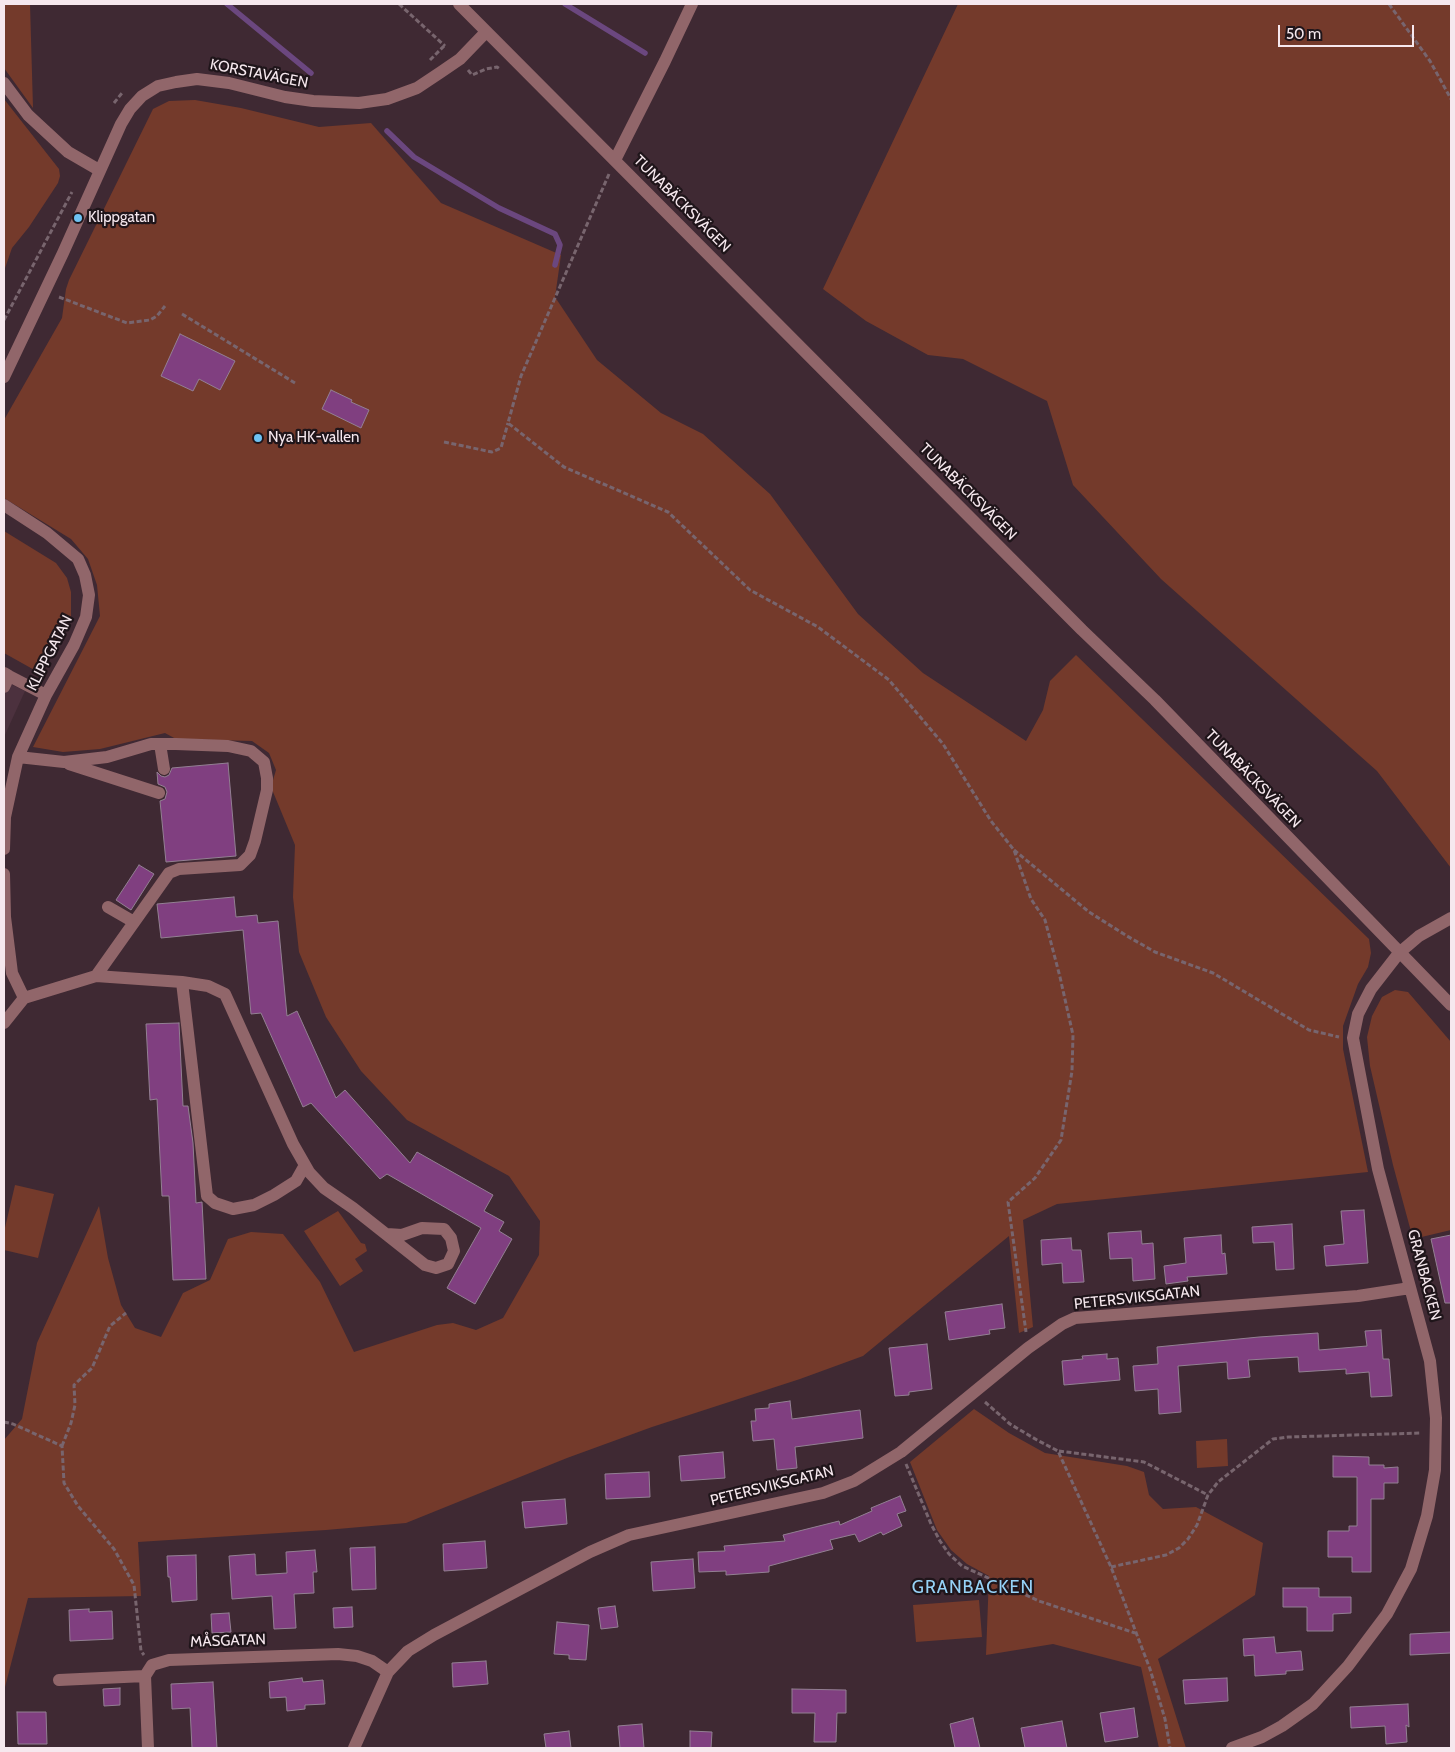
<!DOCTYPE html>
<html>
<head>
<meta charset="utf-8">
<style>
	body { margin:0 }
	#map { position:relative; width:1455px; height:1752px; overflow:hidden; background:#3f2933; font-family:Cabin,sans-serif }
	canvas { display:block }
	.frame { position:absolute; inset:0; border:5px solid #f6e8ee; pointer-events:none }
	.scale { position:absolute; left:1278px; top:25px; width:136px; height:22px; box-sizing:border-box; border:2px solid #f6e8ee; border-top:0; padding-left:6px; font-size:15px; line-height:18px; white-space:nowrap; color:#f6e8ee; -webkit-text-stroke:4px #1f151a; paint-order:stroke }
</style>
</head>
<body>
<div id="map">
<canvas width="1455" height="1752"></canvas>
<div class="frame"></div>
<div class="scale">50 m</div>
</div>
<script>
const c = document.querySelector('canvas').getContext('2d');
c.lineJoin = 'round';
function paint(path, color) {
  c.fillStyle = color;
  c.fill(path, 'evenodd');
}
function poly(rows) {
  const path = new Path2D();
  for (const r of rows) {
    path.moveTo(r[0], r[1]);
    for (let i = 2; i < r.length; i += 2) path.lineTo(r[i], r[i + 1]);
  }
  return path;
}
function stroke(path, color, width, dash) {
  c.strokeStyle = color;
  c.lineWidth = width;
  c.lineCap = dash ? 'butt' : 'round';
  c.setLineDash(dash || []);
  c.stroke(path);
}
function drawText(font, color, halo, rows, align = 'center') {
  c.font = font + ' Cabin,sans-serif';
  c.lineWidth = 4.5;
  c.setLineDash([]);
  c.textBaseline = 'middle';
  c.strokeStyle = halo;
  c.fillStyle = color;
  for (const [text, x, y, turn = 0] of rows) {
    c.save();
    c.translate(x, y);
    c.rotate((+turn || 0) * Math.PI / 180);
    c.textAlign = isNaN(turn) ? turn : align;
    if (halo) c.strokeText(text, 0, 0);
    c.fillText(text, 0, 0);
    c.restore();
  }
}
const built = poly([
	[4,681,25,691,4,737]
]);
const green = poly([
	[4,4,30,4,33,108,4,68],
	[958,4,1451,4,1451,868,1377,771,1161,579,1073,485,1047,401,963,359,928,355,866,321,823,289],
	[4,99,59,169,60,176,58,183,29,227,12,248,4,271],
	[195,100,241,108,319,127,371,123,441,203,561,255,555,297,597,360,661,413,703,434,770,494,858,614,923,673,1026,741,1043,710,1050,681,1076,655,1369,939,1371,953,1368,967,1358,984,1343,1026,1343,1049,1368,1172,1057,1204,1023,1220,1033,1327,1019,1333,1009,1236,863,1356,800,1379,652,1427,567,1458,406,1523,326,1530,138,1542,141,1596,28,1598,4,1691,4,1440,22,1419,37,1343,99,1206,108,1258,121,1305,135,1328,161,1337,183,1293,210,1280,228,1239,251,1232,283,1234,320,1282,354,1352,437,1325,453,1323,476,1330,503,1318,539,1255,540,1221,509,1176,407,1120,361,1071,326,1017,299,952,293,897,295,845,271,787,276,770,269,753,252,741,176,739,165,733,100,749,63,752,33,747,100,616,97,585,88,559,71,539,4,498,4,420,62,318,66,289,69,280,153,109,169,101],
	[4,531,56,563,67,578,71,592,71,617,38,672,4,653],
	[1395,990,1408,992,1451,1042,1451,1230,1413,1239,1393,1165,1370,1066,1367,1037,1372,1016,1382,997],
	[15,1185,54,1194,38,1258,4,1250,4,1232],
	[338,1211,361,1243,365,1244,367,1251,355,1259,363,1271,340,1286,304,1231],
	[974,1409,1009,1433,1045,1453,1127,1466,1144,1472,1149,1495,1163,1509,1196,1507,1263,1543,1255,1595,1158,1659,1186,1748,1159,1748,1141,1667,1053,1644,986,1655,989,1576,967,1564,951,1550,937,1530,910,1462],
	[1227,1439,1228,1466,1197,1468,1196,1441],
	[979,1600,982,1637,916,1642,913,1605]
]);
const stream = poly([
	[227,4,311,73],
	[565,4,645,53],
	[387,131,414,157,499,208,555,234,560,245,555,265]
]);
const building = poly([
	[180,334,235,361,220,390,199,379,193,391,161,376,180,334],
	[331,390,352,400,351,402,369,410,361,428,322,409,331,390],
	[228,763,236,856,166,862,160,801,165,799,167,792,165,787,158,784,157,772,161,776,165,777,169,775,172,768,228,763],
	[139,865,154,874,131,910,116,900,139,865],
	[234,897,236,917,257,915,258,923,278,921,287,1016,297,1011,336,1098,345,1090,410,1163,417,1152,493,1195,484,1211,504,1222,499,1231,512,1239,475,1304,447,1288,481,1228,387,1174,380,1179,311,1103,303,1107,261,1013,251,1014,243,930,161,938,157,904,234,897],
	[179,1023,183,1106,188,1106,193,1143,196,1203,202,1202,206,1279,173,1280,169,1196,162,1196,157,1099,150,1100,146,1024,179,1023],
	[1364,1210,1368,1263,1326,1266,1324,1246,1344,1244,1341,1211,1364,1210],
	[1292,1224,1294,1269,1276,1270,1274,1242,1253,1243,1252,1227,1292,1224],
	[1141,1231,1142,1244,1153,1243,1155,1279,1133,1281,1132,1258,1110,1259,1108,1233,1141,1231],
	[1221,1235,1222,1254,1225,1253,1227,1274,1187,1277,1188,1281,1166,1284,1164,1266,1186,1263,1184,1238,1221,1235],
	[1451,1235,1451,1303,1445,1303,1431,1239,1451,1235],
	[1071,1238,1072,1250,1081,1250,1084,1282,1063,1283,1062,1263,1042,1265,1041,1240,1071,1238],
	[1002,1304,1005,1328,989,1330,990,1334,949,1340,945,1312,1002,1304],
	[1381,1330,1383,1359,1389,1359,1392,1396,1371,1397,1369,1372,1346,1374,1346,1369,1299,1372,1298,1357,1248,1360,1250,1377,1228,1379,1227,1362,1178,1366,1181,1412,1159,1414,1158,1389,1135,1391,1133,1366,1158,1364,1157,1347,1259,1337,1318,1333,1319,1350,1367,1346,1365,1331,1381,1330],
	[927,1344,932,1389,909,1392,909,1395,895,1396,889,1348,927,1344],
	[1107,1354,1107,1359,1118,1358,1120,1380,1064,1385,1062,1361,1083,1359,1082,1356,1107,1354],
	[790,1401,792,1419,860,1410,863,1438,795,1447,797,1468,777,1470,774,1439,753,1441,751,1421,756,1421,755,1409,769,1408,769,1404,790,1401],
	[723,1452,725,1478,681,1481,679,1456,723,1452],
	[1333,1456,1369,1457,1369,1465,1384,1465,1384,1468,1398,1467,1398,1483,1384,1483,1384,1499,1371,1499,1371,1572,1352,1572,1352,1557,1328,1557,1328,1531,1349,1531,1349,1526,1357,1526,1357,1477,1333,1477,1333,1456],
	[649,1472,650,1497,606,1499,605,1474,649,1472],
	[900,1496,906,1511,897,1514,902,1526,883,1535,881,1532,859,1542,855,1534,830,1540,833,1549,769,1566,769,1572,726,1575,726,1571,699,1572,698,1552,725,1551,724,1546,785,1541,783,1535,839,1521,840,1525,872,1511,871,1508,900,1496],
	[565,1499,567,1524,525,1528,522,1502,565,1499],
	[485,1541,487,1568,444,1571,443,1544,485,1541],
	[375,1547,376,1589,352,1590,350,1548,375,1547],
	[315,1550,317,1572,313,1572,314,1593,294,1594,296,1628,274,1629,272,1596,232,1599,229,1556,255,1554,256,1575,287,1573,286,1552,315,1550],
	[196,1555,197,1600,172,1602,170,1577,168,1577,167,1556,196,1555],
	[693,1559,695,1588,653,1591,651,1562,693,1559],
	[1283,1588,1319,1588,1319,1597,1351,1597,1351,1613,1333,1614,1333,1631,1307,1631,1307,1607,1283,1607,1283,1588],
	[615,1606,618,1627,601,1629,598,1608,615,1606],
	[352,1607,353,1627,334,1628,333,1608,352,1607],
	[89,1609,89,1612,112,1611,113,1639,70,1641,69,1610,89,1609],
	[229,1613,231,1632,212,1633,211,1614,229,1613],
	[557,1622,589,1625,586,1660,569,1659,569,1655,554,1654,557,1622],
	[1451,1632,1451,1653,1410,1655,1410,1634,1451,1632],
	[1274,1637,1276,1653,1301,1651,1303,1670,1286,1671,1286,1674,1255,1676,1254,1655,1244,1656,1243,1639,1274,1637],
	[486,1661,488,1684,453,1687,452,1663,486,1661],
	[302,1678,303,1682,323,1680,325,1704,305,1705,305,1709,287,1711,286,1697,270,1698,269,1682,302,1678],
	[1227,1678,1228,1701,1185,1704,1183,1680,1227,1678],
	[213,1682,217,1748,192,1748,190,1708,172,1709,171,1684,213,1682],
	[120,1688,120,1705,104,1706,103,1689,120,1688],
	[792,1689,846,1690,846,1713,837,1713,836,1742,814,1742,815,1713,792,1713,792,1689],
	[1408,1704,1409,1727,1406,1725,1407,1742,1386,1744,1385,1726,1351,1728,1350,1707,1408,1704],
	[1134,1708,1138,1737,1105,1742,1100,1713,1134,1708],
	[17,1712,46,1712,47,1744,18,1744,17,1712],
	[973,1718,980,1748,955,1748,950,1724,973,1718],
	[1062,1721,1067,1748,1025,1748,1021,1728,1062,1721],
	[642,1724,644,1748,620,1748,618,1726,642,1724],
	[569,1731,571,1748,546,1748,544,1734,569,1731],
	[690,1731,712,1732,711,1748,690,1748,690,1731]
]);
const path = poly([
	[399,4,445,46],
	[1389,4,1430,61,1451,99],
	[430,60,445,45],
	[468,70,472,75,486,69,497,67,500,69],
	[114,103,122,93],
	[609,174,521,376,508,423,564,467,668,512,750,590,818,627,889,680,943,744,991,821,1014,850,1031,899,1045,920,1060,977,1073,1035,1072,1071,1061,1140,1035,1178,1008,1202,1026,1332],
	[59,297,127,323,150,320,157,316,165,306],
	[182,314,295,383],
	[4,320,72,192],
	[444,442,492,452,501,448,508,423],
	[1014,850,1089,912,1127,936,1155,952,1213,973,1309,1030,1339,1037],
	[985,1402,1010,1424,1037,1440,1058,1451,1111,1567,1150,1669,1165,1719,1170,1748],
	[4,1422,13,1424,62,1446,64,1483,78,1506,114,1549,134,1585,141,1651,144,1655],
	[62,1446,71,1423,75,1405,74,1385,92,1368,110,1326,126,1313],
	[1059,1451,1144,1462,1208,1495],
	[906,1464,931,1524,940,1541,949,1554,962,1566,1039,1601,1135,1633],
	[1111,1567,1166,1555,1179,1548,1188,1539,1197,1525,1208,1495,1218,1482,1273,1439,1288,1437,1421,1433]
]);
const minor = poly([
	[459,4,1082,630,1155,700,1451,1005],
	[4,83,28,115,68,152,99,170],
	[615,160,665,61,692,4],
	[4,377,63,253,121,124,130,109,142,96,158,86,176,82,197,79,229,83,285,97,313,101,359,103,387,99,417,88,441,72,460,59,486,32],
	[4,505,47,533,78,559,85,575,89,595,86,617,74,645,46,695,18,757,5,817,4,849],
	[4,673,9,676,4,687],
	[9,676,46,695],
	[160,744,164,769],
	[69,764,159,793],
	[4,874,5,917,12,973,24,998],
	[108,907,134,922],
	[96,976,182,982,208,986,225,994,293,1144,309,1172,324,1188,353,1208,425,1265,436,1268,448,1264,454,1251,451,1238,444,1229,422,1228,402,1235,387,1234],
	[182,982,207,1196,215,1203,233,1209,254,1205,274,1195,296,1181,305,1165],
	[4,1023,24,998,96,976,169,873,179,869,240,865,250,855,255,841,267,790,267,778,264,762,251,751,228,746,176,744,151,744,107,757,64,762,18,757],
	[59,1680,145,1676],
	[148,1748,145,1676,152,1665,169,1660,338,1654,357,1656,372,1661,388,1672],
	[354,1748,388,1672,408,1651,434,1635,590,1552,629,1535,823,1493,854,1481,901,1452,1028,1348,1062,1324,1075,1318,1358,1296,1410,1288],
	[1232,1748,1262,1737,1282,1726,1313,1704,1348,1666,1387,1614,1411,1569,1427,1516,1435,1470,1436,1418,1430,1361,1378,1169,1353,1038,1358,1014,1371,989,1399,953,1419,936,1451,918]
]);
const markers = [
	[78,218,5,"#6ec2f3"],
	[258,438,5,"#6ec2f3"]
];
const streetNames = [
	["KORSTAVÄGEN",259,74,11],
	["TUNABÄCKSVÄGEN",682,204,45],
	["TUNABÄCKSVÄGEN",968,492,45],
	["KLIPPGATAN",50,653,-63],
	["TUNABÄCKSVÄGEN",1253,779,46],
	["GRANBACKEN",1424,1275,75],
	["PETERSVIKSGATAN",1137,1298,-6],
	["PETERSVIKSGATAN",772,1486,-14],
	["MÅSGATAN",228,1641,-2]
];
const poiNames = [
	["Klippgatan",88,218],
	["Nya HK-vallen",268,438]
];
const quarterNames = [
	["GRANBACKEN",973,1588]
];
paint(built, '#4c313e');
paint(green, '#743a2b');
stroke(stream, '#6b477f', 5.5);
paint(building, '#803f80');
stroke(building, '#938093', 1);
stroke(path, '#78656e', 3, [5, 2.5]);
stroke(minor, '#91666a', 12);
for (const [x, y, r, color] of markers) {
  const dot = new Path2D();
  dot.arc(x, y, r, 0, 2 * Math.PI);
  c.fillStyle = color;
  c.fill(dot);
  stroke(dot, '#1f151a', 2);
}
drawText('15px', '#f6e8ee', '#1f151a', streetNames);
drawText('15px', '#f6e8ee', '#1f151a', poiNames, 'left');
c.letterSpacing = '1px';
drawText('18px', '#96d2f7', '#1f151a', quarterNames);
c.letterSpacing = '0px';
</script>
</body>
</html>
